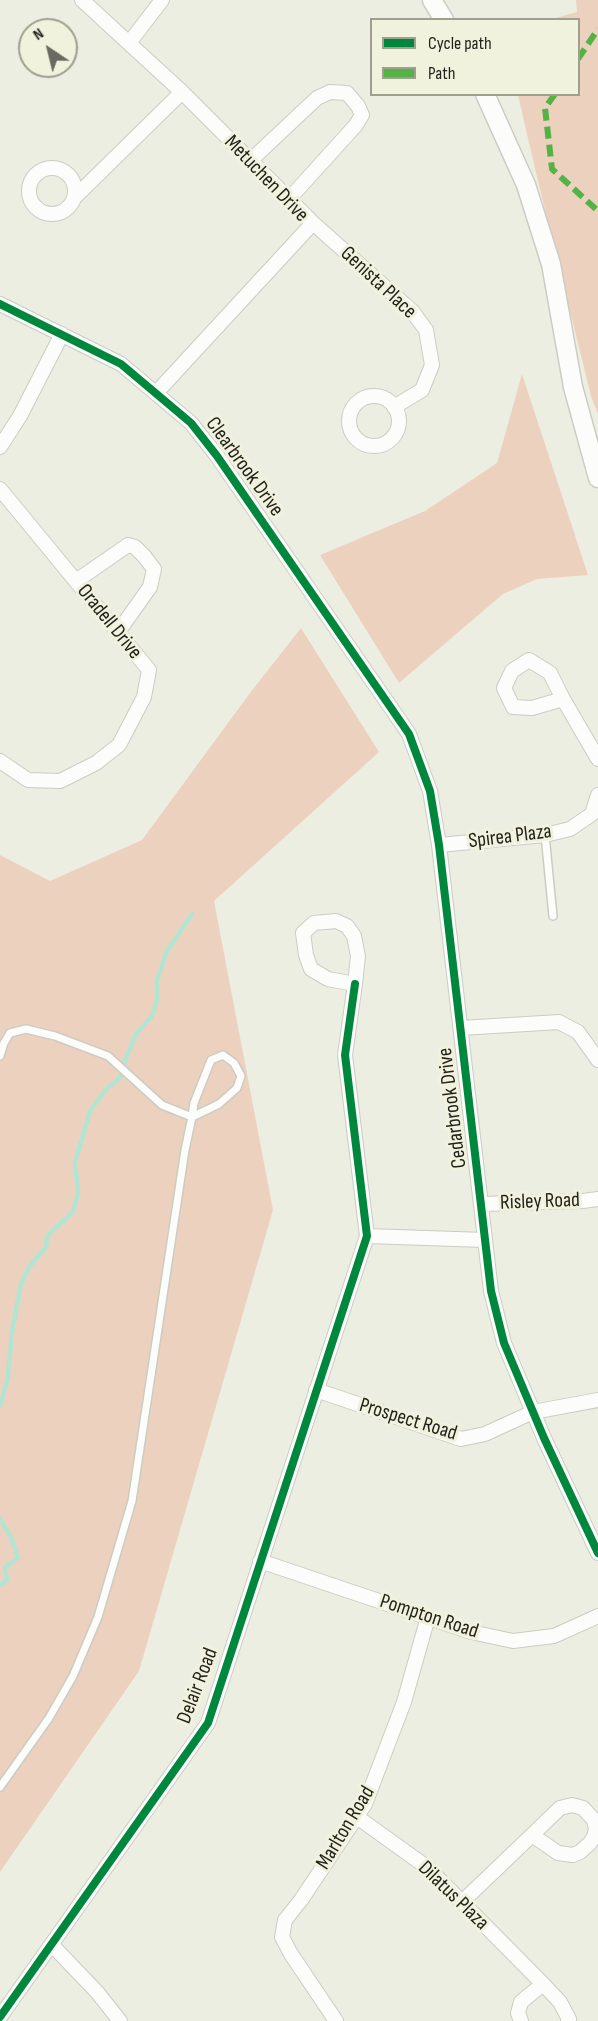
<!DOCTYPE html>
<html>
<head>
<meta charset="utf-8">
<style>
	body { margin:0 }
	#map { position:relative; width:598px; height:2021px; overflow:hidden; background:#edeee2; font-family:"Sofia Sans Condensed",sans-serif }
	canvas { display:block }
	.legend { position:absolute; left:370px; top:18px; width:210px; height:78px; box-sizing:border-box; background:#f1f2de; border:2px solid #9f9f90; margin:0; padding:8px 10px; list-style:none; font-size:18px; color:#23231c }
	.legend li { display:flex; align-items:center; gap:12px; height:30px }
	.legend b { width:30px; border:2px solid #9f9f90 }
	.north { position:absolute; left:18px; top:18px; width:60px; height:60px; box-sizing:border-box; background:#f1f2de; border:2px solid #9f9f90; border-radius:50%; rotate:325deg; font-size:16px; font-weight:700; line-height:24px; text-align:center; color:#23231c }
	.north::after { content:''; display:block; margin:auto; width:21px; height:27px; background:#6a6a61; clip-path:polygon(50% 0,100% 100%,50% 72%,0 100%) }
</style>
</head>
<body>
<div id="map">
<canvas width="598" height="2021"></canvas>
<ul class="legend">
<li><b style="height:8px;background:#00873e"></b>Cycle path</li>
<li><b style="height:8px;background:#55b245"></b>Path</li>
</ul>
<div class="north">N</div>
</div>
<script>
const c = document.querySelector('canvas').getContext('2d');
c.lineJoin = 'round';
function paint(path, color) {
  c.fillStyle = color;
  c.fill(path, 'evenodd');
}
function poly(rows) {
  const path = new Path2D();
  for (const r of rows) {
    if (r.length === 3) {
      path.moveTo(r[0] + r[2], r[1]);
      path.arc(r[0], r[1], r[2], 0, 2 * Math.PI);
      continue;
    }
    path.moveTo(r[0], r[1]);
    for (let i = 2; i < r.length; i += 2) path.lineTo(r[i], r[i + 1]);
  }
  return path;
}
function stroke(path, color, width, dash) {
  c.strokeStyle = color;
  c.lineWidth = width;
  c.lineCap = dash ? 'butt' : 'round';
  c.setLineDash(dash || []);
  c.stroke(path);
}
function drawText(font, color, halo, rows, align = 'center') {
  c.font = font + ' "Sofia Sans Condensed",sans-serif';
  c.lineWidth = 6;
  c.setLineDash([]);
  c.textBaseline = 'middle';
  c.strokeStyle = halo;
  c.fillStyle = color;
  for (const [text, x, y, turn = 0] of rows) {
    c.save();
    c.translate(x, y);
    c.rotate((+turn || 0) * Math.PI / 180);
    c.textAlign = isNaN(turn) ? turn : align;
    if (halo) c.strokeText(text, 0, 0);
    c.fillText(text, 0, 0);
    c.restore();
  }
}
const green = poly([
	[576,0,598,0,598,414,591,396,536,173,518,95,578,94,578,20,552,19,577,12],
	[522,374,588,575,537,579,503,594,399,683,320,555,425,511,497,463],
	[301,628,379,752,214,901,273,1210,139,1671,0,1872,0,855,50,881,142,840,250,693]
]);
const stream = poly([
	[0,1406,8,1377,12,1331,21,1284,29,1267,46,1247,47,1236,73,1212,78,1193,75,1162,90,1111,108,1087,117,1081,124,1070,124,1063,136,1034,152,1016,157,1000,157,980,167,951,192,914],
	[0,1519,11,1537,18,1558,5,1567,7,1580,0,1585]
]);
const lane = poly([
	[545,835,553,916],
	[0,1056,4,1043,10,1033,26,1029,55,1036,108,1056,162,1105,192,1117,219,1104,237,1088,241,1076,234,1063,223,1055,211,1060,194,1103,192,1117,185,1150,132,1501,98,1617,73,1676,49,1718,0,1787]
]);
const street = poly([
	[82,0,182,92,313,223,412,311,426,330,432,365,422,390,394,407],
	[129,43,162,0],
	[250,161,317,98,330,92,347,93,358,106,362,115,356,125,289,199],
	[52,191,23],
	[74,198,182,92],
	[0,304,121,364,191,423,217,456,409,734,430,791,439,845,491,1291,504,1343,544,1438,598,1553],
	[156,393,313,223],
	[374,421,25],
	[0,447,20,416,62,334],
	[0,489,149,670,144,697,119,745,96,763,60,781,28,780,0,761],
	[76,581,128,545,135,547,144,556,154,569,150,587,118,632],
	[529,660,550,673,563,699,532,708,513,707,504,688,512,671,529,660],
	[563,699,598,759],
	[439,845,545,835,570,829,592,814,598,795],
	[336,921,347,926,354,936,358,956,355,984,328,979,311,969,306,955,303,933,314,923,336,921],
	[461,1028,559,1022,578,1032,598,1060],
	[482,1204,583,1201,598,1199],
	[367,1236,485,1240],
	[316,1390,461,1439,485,1434,533,1412,598,1400],
	[260,1561,471,1632,513,1641,554,1636,598,1616],
	[357,1817,428,1868,543,1984],
	[462,1902,532,1835,560,1808,572,1805,583,1808,594,1820,596,1829,594,1837,590,1843,580,1852,573,1855,558,1853,532,1835],
	[52,1945,97,1992,120,2021],
	[0,2017,208,1723,367,1236,345,1055,355,984],
	[336,2021,291,1954,282,1937,285,1920,301,1900,365,1804,404,1702,428,1617],
	[521,2021,518,2013,521,2002,543,1984,560,2002,569,2019,568,2021]
]);
const secondary = poly([
	[432,0,444,20],
	[485,94,526,185,551,264,573,387,598,478]
]);
const quiet = poly([
	[578,59,598,29],
	[555,94,545,108,552,169,598,211]
]);
const cycleway = poly([
	[0,304,121,364,191,423,217,456,409,734,430,791,439,845,491,1291,504,1343,544,1438,598,1553],
	[0,2017,208,1723,367,1236,345,1055,355,984]
]);
const streetNames = [
	["Metuchen Drive",266,179,46],
	["Genista Place",378,283,43],
	["Clearbrook Drive",244,467,54],
	["Oradell Drive",109,622,51],
	["Spirea Plaza",510,837,-7],
	["Cedarbrook Drive",453,1108,-97],
	["Risley Road",540,1202,-2],
	["Prospect Road",408,1420,17],
	["Pompton Road",429,1617,18],
	["Delair Road",198,1686,-69],
	["Marlton Road",346,1828,-59],
	["Dilatus Plaza",453,1896,44]
];
paint(green, '#ecd1bf');
stroke(stream, '#b2e5d1', 4.5);
stroke(lane, '#cbccc3', 10);
stroke(street, '#cbccc3', 16);
stroke(secondary, '#cbccc3', 21);
stroke(lane, '#fcfcfb', 7);
stroke(street, '#fcfcfb', 14);
stroke(secondary, '#fcfcfb', 18);
stroke(quiet, '#55b245', 6, [12, 6]);
stroke(cycleway, '#00873e', 8);
drawText('21px', '#23231c', '#f1f2de', streetNames);
</script>
</body>
</html>
